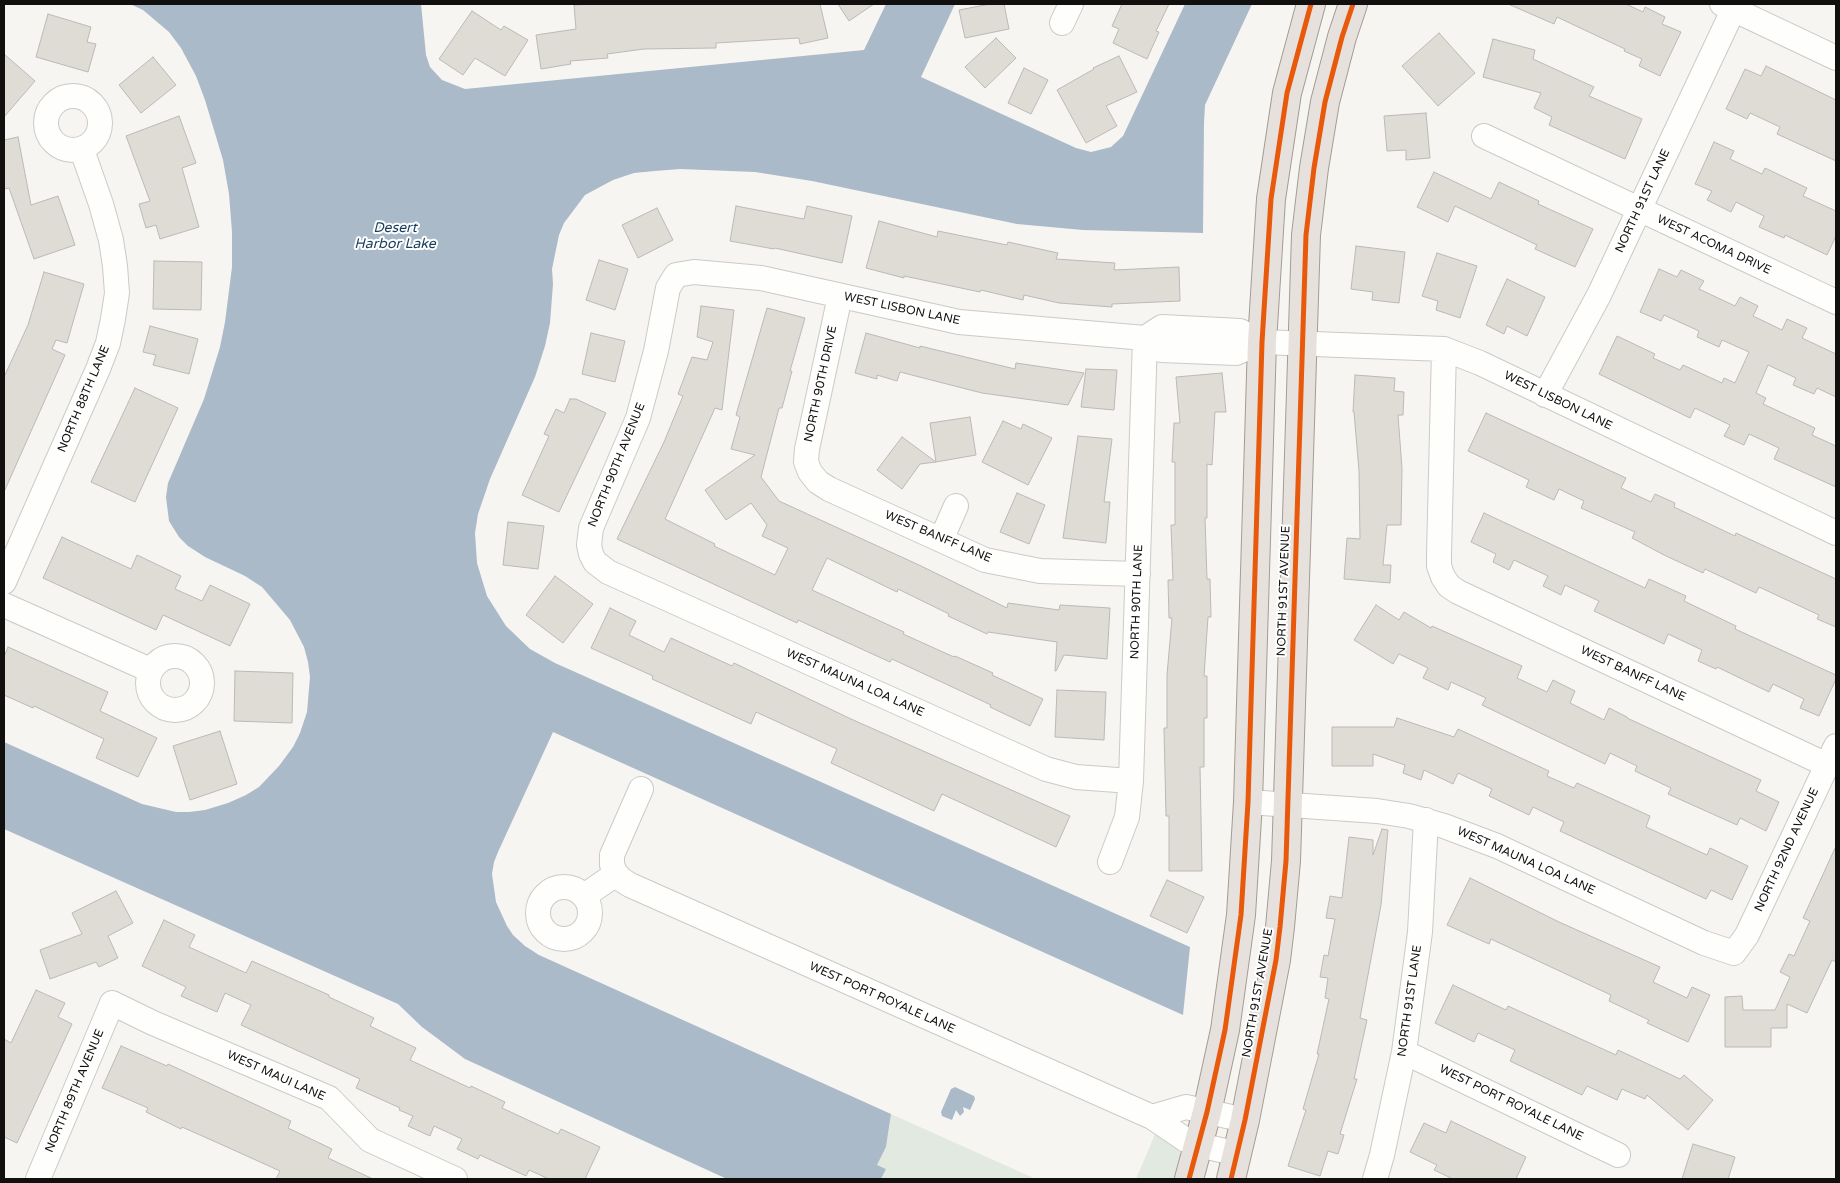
<!DOCTYPE html>
<html>
<head>
<meta charset="utf-8">
<style>
	body { margin:0 }
	#map { position:relative; width:1840px; height:1183px; overflow:hidden; background:#f7f5f2; font-family:"Varela Round",sans-serif }
	canvas { display:block }
	.frame { position:absolute; inset:0; border:5px solid #11100f; pointer-events:none }
</style>
</head>
<body>
<div id="map">
<canvas width="1840" height="1183"></canvas>
<div class="frame"></div>
</div>
<script>
const c = document.querySelector('canvas').getContext('2d');
c.lineJoin = 'round';
function paint(path, color) {
  c.fillStyle = color;
  c.fill(path, 'evenodd');
}
function poly(rows) {
  const path = new Path2D();
  for (const r of rows) {
    if (r.length === 3) {
      path.moveTo(r[0] + r[2], r[1]);
      path.arc(r[0], r[1], r[2], 0, 2 * Math.PI);
      continue;
    }
    path.moveTo(r[0], r[1]);
    for (let i = 2; i < r.length; i += 2) path.lineTo(r[i], r[i + 1]);
  }
  return path;
}
function stroke(path, color, width, dash) {
  c.strokeStyle = color;
  c.lineWidth = width;
  c.lineCap = dash ? 'butt' : 'round';
  c.setLineDash(dash || []);
  c.stroke(path);
}
function drawText(font, color, halo, rows, align = 'center') {
  c.font = font + ' "Varela Round",sans-serif';
  c.lineWidth = 4;
  c.setLineDash([]);
  c.textBaseline = 'middle';
  c.strokeStyle = halo;
  c.fillStyle = color;
  for (const [text, x, y, turn = 0] of rows) {
    c.save();
    c.translate(x, y);
    c.rotate((+turn || 0) * Math.PI / 180);
    c.textAlign = isNaN(turn) ? turn : align;
    if (halo) c.strokeText(text, 0, 0);
    c.fillText(text, 0, 0);
    c.restore();
  }
}
const green = poly([
	[891,1114,1036,1179,881,1179,886,1169,877,1165,886,1147],
	[1156,1132,1177,1147,1180,1154,1181,1164,1176,1179,1136,1179]
]);
const water = poly([
	[130,4,421,4,426,55,430,67,442,80,465,89,864,50,886,4,955,4,921,77,1076,148,1091,152,1111,147,1123,136,1185,4,1252,4,1205,105,1204,123,1203,233,1083,230,1017,224,812,181,755,172,680,169,655,171,634,173,613,180,585,195,564,223,559,235,552,269,553,284,550,323,545,346,535,377,490,479,478,514,475,533,477,563,487,596,506,626,530,649,555,663,1190,947,1183,1015,553,732,498,852,494,862,492,874,496,902,507,926,513,935,525,946,539,955,891,1114,886,1147,877,1165,886,1169,881,1179,727,1179,465,1059,422,1027,398,1004,4,829,4,742,142,804,176,812,189,812,205,810,228,803,246,795,259,787,279,766,293,747,300,733,307,712,310,677,308,662,304,647,290,620,262,587,245,576,205,557,188,546,179,537,169,521,166,497,168,483,204,399,220,347,225,322,232,267,232,232,229,194,223,160,205,100,196,76,181,48,169,32,143,10],
	[955,1087,974,1096,975,1099,970,1110,963,1107,964,1112,960,1116,956,1110,952,1120,942,1116,941,1112,951,1089]
]);
const building = poly([
	[589,4,820,4,828,38,800,44,799,38,716,43,716,48,644,49,607,54,608,58,570,61,571,64,541,69,536,35,576,29,574,5,589,4],
	[838,4,874,4,849,21,838,4],
	[990,4,1004,4,1009,29,965,38,959,10,990,4],
	[1122,4,1169,4,1156,31,1159,32,1147,59,1113,43,1119,29,1112,26,1122,4],
	[1508,4,1626,4,1643,12,1645,7,1665,17,1662,24,1681,32,1660,76,1639,66,1642,59,1624,51,1625,49,1557,17,1554,24,1508,4],
	[472,11,501,30,504,26,528,40,505,76,475,58,463,75,439,59,472,11],
	[48,14,91,27,87,42,96,44,88,72,36,57,48,14],
	[1439,33,1475,73,1438,106,1402,66,1439,33],
	[996,38,1016,58,985,88,965,67,996,38],
	[1493,39,1535,50,1533,59,1594,87,1589,96,1642,119,1625,159,1549,125,1552,117,1534,108,1541,93,1483,77,1493,39],
	[4,54,35,81,4,117,4,54],
	[1119,56,1137,92,1106,106,1117,126,1086,143,1057,90,1094,69,1093,68,1119,56],
	[153,57,176,85,141,113,119,85,153,57],
	[1766,66,1836,100,1836,161,1777,134,1780,127,1750,113,1747,119,1726,109,1745,69,1761,76,1766,66],
	[1024,68,1048,80,1031,114,1008,103,1024,68],
	[1426,113,1430,158,1406,160,1406,150,1387,151,1384,116,1426,113],
	[179,116,196,163,182,168,199,227,160,239,156,225,146,228,139,204,150,201,126,136,179,116],
	[18,137,31,205,58,196,75,245,34,259,9,188,4,189,4,140,18,137],
	[1714,142,1734,151,1730,159,1762,174,1765,168,1807,188,1803,196,1836,211,1836,236,1827,255,1785,235,1784,238,1759,227,1764,216,1736,202,1731,212,1707,200,1712,191,1695,184,1714,142],
	[1434,172,1491,199,1499,182,1539,201,1538,204,1593,229,1575,267,1535,249,1537,245,1455,206,1448,222,1417,207,1434,172],
	[736,206,804,219,807,206,852,216,842,263,775,248,774,249,730,241,736,206],
	[657,208,673,240,638,258,622,225,657,208],
	[879,221,937,237,938,231,1007,245,1008,242,1058,253,1056,259,1115,263,1114,270,1179,267,1180,301,1112,304,1112,307,1059,303,1024,295,1023,300,981,290,980,292,904,276,904,278,866,268,879,221],
	[1356,246,1405,252,1399,303,1372,300,1373,292,1351,289,1356,246],
	[1437,253,1477,266,1460,318,1436,310,1438,301,1422,296,1437,253],
	[599,260,628,269,615,310,586,300,599,260],
	[154,261,202,262,201,310,153,309,154,261],
	[1659,269,1677,277,1681,270,1704,281,1699,289,1735,306,1740,297,1758,306,1753,316,1782,330,1787,319,1807,328,1802,338,1836,354,1836,397,1817,388,1814,394,1793,385,1796,378,1768,365,1756,393,1766,398,1763,404,1815,428,1812,435,1836,446,1836,487,1774,459,1779,448,1749,434,1744,445,1724,436,1730,425,1695,408,1690,418,1599,374,1617,336,1655,354,1653,358,1680,370,1683,365,1722,383,1724,378,1735,383,1749,352,1722,340,1719,347,1697,337,1699,331,1664,315,1661,321,1640,312,1659,269],
	[44,272,84,284,67,343,56,340,52,349,65,355,4,492,4,377,28,325,44,272],
	[1507,279,1545,297,1527,336,1507,326,1504,334,1486,325,1507,279],
	[701,306,734,310,722,410,715,408,665,519,715,544,714,546,775,575,788,548,762,536,767,525,751,503,726,520,705,490,755,455,731,449,740,417,736,415,767,308,805,318,790,371,792,371,782,408,779,408,761,477,779,501,919,565,1007,608,1008,603,1059,610,1060,605,1110,608,1107,659,1064,655,1056,671,1055,671,1057,642,988,632,987,634,948,616,949,614,898,589,897,592,827,558,812,590,904,632,903,634,954,657,955,656,993,673,992,675,1043,699,1030,726,990,707,991,705,892,659,890,662,798,620,797,623,617,539,664,442,683,396,678,394,692,357,707,360,713,342,697,337,701,306],
	[150,326,198,339,189,374,153,365,156,355,143,352,150,326],
	[591,333,625,341,615,382,582,374,591,333],
	[866,333,920,348,920,346,1015,369,1016,363,1084,373,1068,405,982,393,900,372,897,381,877,375,877,379,855,373,866,333],
	[1086,369,1117,370,1114,410,1081,407,1086,369],
	[1222,373,1226,412,1215,412,1212,465,1207,464,1207,518,1205,518,1207,579,1210,579,1211,617,1208,617,1204,676,1207,676,1207,718,1204,718,1204,767,1200,767,1202,871,1169,871,1169,816,1166,816,1164,728,1167,728,1167,675,1172,618,1169,618,1168,580,1173,580,1171,525,1175,525,1175,462,1172,462,1174,423,1180,423,1176,377,1222,373],
	[1355,375,1395,378,1394,391,1404,392,1403,415,1398,415,1402,469,1401,525,1387,525,1383,565,1391,565,1390,583,1344,579,1347,538,1360,539,1359,471,1354,412,1353,412,1355,375],
	[135,388,178,408,135,502,91,482,135,388],
	[570,399,576,399,606,413,559,512,522,495,549,436,544,434,556,409,564,413,570,399],
	[1486,413,1626,478,1621,488,1651,502,1655,494,1675,503,1674,507,1735,536,1736,533,1836,579,1836,627,1817,619,1819,615,1759,587,1756,593,1705,569,1703,573,1666,556,1632,538,1635,532,1581,508,1584,501,1559,489,1554,500,1526,487,1529,480,1468,451,1486,413],
	[970,417,976,455,936,462,930,423,970,417],
	[1003,421,1021,429,1023,424,1052,438,1028,485,982,462,1003,421],
	[1078,436,1112,439,1104,502,1110,502,1106,543,1063,538,1078,436],
	[902,437,936,462,920,464,902,489,877,470,902,437],
	[1017,493,1045,505,1029,544,1000,532,1017,493],
	[1484,513,1645,588,1649,579,1686,596,1684,601,1736,626,1735,629,1836,675,1836,679,1819,716,1800,708,1804,699,1773,684,1769,692,1717,667,1716,669,1698,661,1702,650,1668,634,1664,644,1594,611,1599,601,1565,585,1561,595,1543,586,1548,576,1514,560,1509,570,1493,562,1496,554,1471,542,1484,513],
	[508,522,544,526,538,569,503,565,508,522],
	[62,537,131,569,137,555,181,576,175,589,202,601,210,585,250,604,230,646,163,615,156,630,43,578,62,537],
	[555,576,593,604,563,643,526,615,555,576],
	[1376,605,1399,620,1404,612,1431,628,1432,626,1522,666,1517,678,1547,692,1553,680,1575,691,1570,703,1604,720,1609,708,1627,717,1627,718,1761,780,1756,791,1779,802,1766,831,1740,818,1737,825,1668,794,1671,788,1635,771,1637,766,1610,753,1605,764,1482,705,1486,698,1451,682,1448,690,1423,678,1428,668,1399,654,1393,664,1354,640,1376,605],
	[610,608,636,621,629,635,664,652,671,638,732,666,734,663,851,719,1070,816,1056,847,942,794,934,811,831,763,837,749,756,712,751,724,652,679,653,676,591,648,610,608],
	[8,647,108,692,100,711,157,738,138,777,96,758,104,739,34,706,33,708,4,695,4,657,8,647],
	[235,671,293,673,292,723,234,721,235,671],
	[1057,690,1106,692,1104,740,1055,737,1057,690],
	[1397,718,1454,737,1458,729,1549,771,1547,776,1574,788,1577,783,1650,816,1646,827,1707,855,1710,848,1748,866,1732,900,1711,890,1706,899,1560,831,1564,822,1533,807,1529,815,1489,796,1492,789,1458,773,1453,784,1424,770,1421,780,1403,773,1405,765,1373,754,1373,766,1332,766,1332,727,1394,727,1397,718],
	[220,731,237,784,190,800,173,746,220,731],
	[1382,829,1388,830,1381,905,1360,1018,1367,1020,1354,1079,1357,1079,1340,1134,1344,1135,1338,1154,1328,1151,1320,1176,1288,1166,1306,1110,1303,1109,1319,1054,1317,1054,1329,999,1325,998,1328,978,1320,977,1324,955,1328,956,1335,919,1326,918,1330,896,1342,898,1349,837,1373,840,1373,855,1382,829],
	[1836,846,1836,962,1832,960,1807,1013,1787,1004,1787,1028,1771,1028,1771,1047,1725,1047,1725,997,1742,996,1743,1010,1775,1010,1790,977,1780,972,1789,954,1794,956,1810,921,1803,918,1836,846],
	[1470,878,1559,922,1660,967,1653,982,1687,998,1692,987,1710,995,1688,1042,1647,1023,1649,1020,1609,1001,1611,995,1491,939,1489,944,1447,925,1470,878],
	[1167,880,1204,897,1187,933,1150,916,1167,880],
	[116,891,133,923,108,936,118,958,99,967,96,962,50,979,40,950,82,934,72,913,116,891],
	[164,920,195,935,189,947,246,973,252,961,329,995,329,997,374,1018,370,1026,416,1048,410,1060,470,1088,471,1086,505,1102,502,1108,558,1134,561,1129,600,1147,585,1179,549,1179,529,1170,526,1176,480,1155,478,1159,457,1149,462,1139,434,1126,430,1136,408,1126,413,1116,399,1110,400,1108,356,1088,360,1079,241,1025,251,1005,225,993,217,1012,181,996,186,987,142,966,164,920],
	[1453,985,1506,1010,1508,1006,1616,1055,1618,1050,1680,1079,1684,1075,1713,1100,1688,1130,1647,1095,1645,1099,1622,1089,1617,1100,1587,1086,1582,1095,1510,1061,1515,1050,1478,1033,1474,1042,1435,1023,1453,985],
	[36,990,65,1003,58,1017,72,1024,17,1143,4,1137,4,1039,11,1043,36,990],
	[121,1046,167,1066,168,1064,291,1121,288,1128,332,1149,328,1158,373,1179,276,1179,280,1171,227,1147,182,1127,181,1129,146,1112,148,1108,102,1088,121,1046],
	[1451,1121,1526,1157,1516,1179,1453,1179,1434,1170,1437,1165,1410,1152,1424,1123,1446,1133,1451,1121],
	[1693,1144,1735,1157,1728,1179,1682,1179,1693,1144]
]);
const minor = poly([
	[1722,4,1836,58],
	[1062,23,1071,4],
	[73,123,27],
	[1484,136,1836,302],
	[840,296,807,449,806,462,810,472,818,482,829,489,985,560,1040,571,1138,574],
	[1145,338,1162,327,1240,331,1262,342,1444,349,1480,363,1836,533],
	[1444,349,1439,555,1439,566,1443,577,1449,586,1458,592,1827,765],
	[1545,395,1599,295,1736,4],
	[941,540,956,506],
	[4,582,98,369,108,343,113,319,117,293,115,266,111,240,101,204,82,150],
	[4,605,150,670],
	[175,683,27],
	[1131,781,1076,777,1046,769,608,572,595,562,591,554,589,545,591,528,638,418,656,351,668,288,676,275,694,272,761,278,959,322,1145,338,1161,350,1236,353,1262,342],
	[1248,802,1377,811,1409,816,1444,826,1497,846,1704,943,1734,953,1747,935,1836,746],
	[1110,862,1127,817,1131,781,1145,338],
	[616,874,622,880,630,885,1152,1117,1186,1140,1199,1145,1238,1154],
	[564,913,26],
	[584,896,616,874,612,865,612,855,641,789],
	[1404,1052,1618,1155],
	[1152,1117,1186,1107,1245,1120],
	[38,1179,112,1003,153,1023,329,1098,370,1140,455,1179],
	[1375,1179,1382,1155,1404,1052,1420,932,1426,820]
]);
const major = poly([
	[1189,1179,1207,1112,1225,1030,1241,915,1248,802,1262,342,1271,199,1287,93,1311,4],
	[1231,1179,1245,1120,1276,960,1280,927,1286,861,1306,235,1314,168,1325,102,1342,37,1353,4]
]);
const cycleway = poly([
	[1189,1179,1207,1112,1225,1030,1241,915,1248,802,1262,342,1271,199,1287,93,1311,4],
	[1231,1179,1245,1120,1276,960,1280,927,1286,861,1306,235,1314,168,1325,102,1342,37,1353,4]
]);
const streetNames = [
	["NORTH 91ST LANE",1643,201,-65],
	["WEST ACOMA DRIVE",1714,245,25],
	["WEST LISBON LANE",902,309,12],
	["NORTH 90TH DRIVE",821,384,-78],
	["NORTH 88TH LANE",84,399,-67],
	["WEST LISBON LANE",1558,401,26],
	["NORTH 90TH AVENUE",617,465,-68],
	["WEST BANFF LANE",938,537,23],
	["NORTH 91ST AVENUE",1284,591,-88],
	["NORTH 90TH LANE",1137,602,-88],
	["WEST BANFF LANE",1633,674,25],
	["WEST MAUNA LOA LANE",855,683,24],
	["NORTH 92ND AVENUE",1787,850,-65],
	["WEST MAUNA LOA LANE",1526,861,24],
	["NORTH 91ST AVENUE",1258,993,-80],
	["WEST PORT ROYALE LANE",882,998,24],
	["NORTH 91ST LANE",1410,1001,-82],
	["WEST MAUI LANE",276,1076,24],
	["NORTH 89TH AVENUE",75,1091,-67],
	["WEST PORT ROYALE LANE",1511,1103,26]
];
const waterNames = [
	["Desert",395,228],
	["Harbor Lake",395,244]
];
paint(green, '#e2e9e0');
paint(water, '#abbac8');
paint(building, '#dfdcd5');
stroke(building, '#bab9b7', 1);
stroke(minor, '#cccac8', 26);
stroke(major, '#a39c92', 30);
stroke(minor, '#fefefd', 24);
stroke(major, '#e6e1dc', 28);
stroke(cycleway, '#e8590c', 5);
drawText('12px', '#11100f', '#fff', streetNames);
drawText('italic 14px', '#173e5d', '#fff', waterNames);
</script>
</body>
</html>
